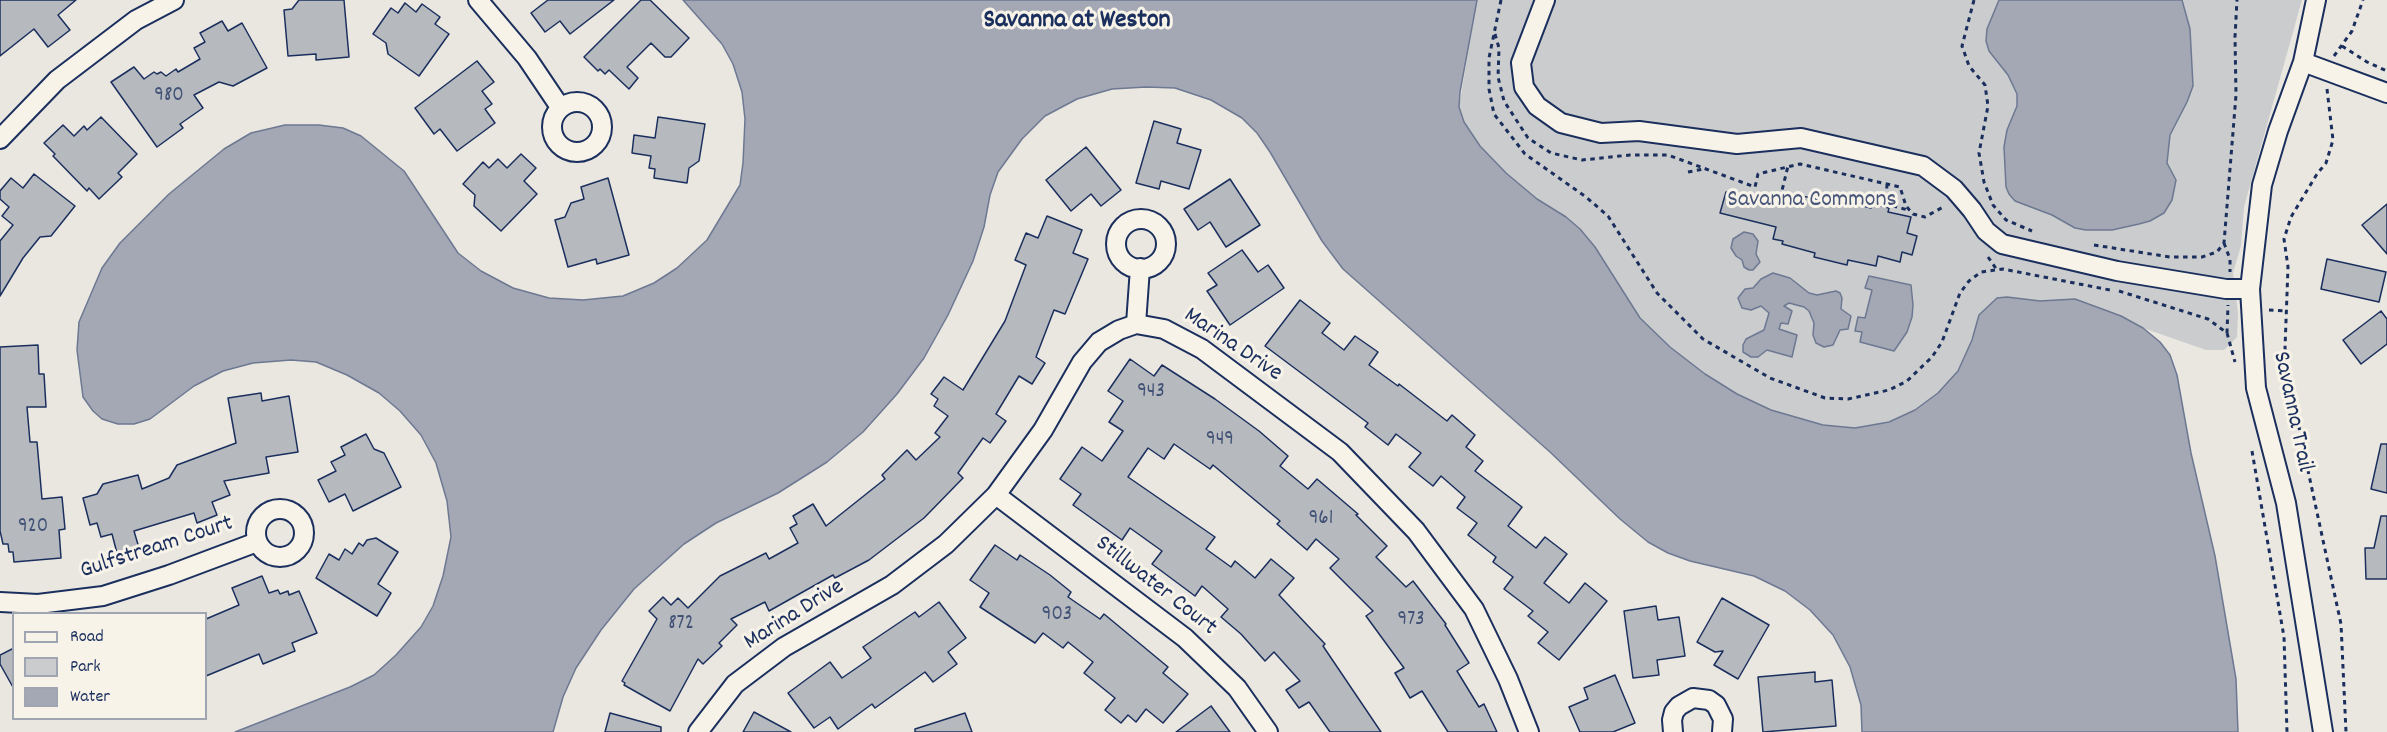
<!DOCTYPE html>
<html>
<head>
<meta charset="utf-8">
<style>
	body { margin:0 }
	#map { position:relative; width:2387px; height:732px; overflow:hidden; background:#eae7e0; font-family:Dekko,sans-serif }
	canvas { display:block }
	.legend { position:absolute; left:12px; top:612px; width:195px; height:108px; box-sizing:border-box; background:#f7f3e8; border:2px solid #9fa5b1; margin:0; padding:8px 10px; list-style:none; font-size:18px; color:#1b2f5e }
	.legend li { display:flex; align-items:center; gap:12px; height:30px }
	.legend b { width:30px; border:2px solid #9fa5b1 }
</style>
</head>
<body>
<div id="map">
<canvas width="2387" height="732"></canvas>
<ul class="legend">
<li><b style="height:8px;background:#f7f3e8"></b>Road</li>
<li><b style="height:16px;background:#cbcccd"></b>Park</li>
<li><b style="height:16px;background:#a3a8b4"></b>Water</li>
</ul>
</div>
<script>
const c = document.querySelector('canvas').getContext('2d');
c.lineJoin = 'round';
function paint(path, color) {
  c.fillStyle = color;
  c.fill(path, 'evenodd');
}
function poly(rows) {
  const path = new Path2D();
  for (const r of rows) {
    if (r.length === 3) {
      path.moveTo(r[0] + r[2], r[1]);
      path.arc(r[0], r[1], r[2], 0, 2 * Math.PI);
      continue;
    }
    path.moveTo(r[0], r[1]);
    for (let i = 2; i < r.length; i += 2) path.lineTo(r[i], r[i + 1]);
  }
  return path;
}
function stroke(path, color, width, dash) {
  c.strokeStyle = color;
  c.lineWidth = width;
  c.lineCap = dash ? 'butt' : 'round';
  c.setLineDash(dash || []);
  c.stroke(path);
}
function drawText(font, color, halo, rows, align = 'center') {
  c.font = font + ' Dekko,sans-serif';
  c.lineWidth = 6;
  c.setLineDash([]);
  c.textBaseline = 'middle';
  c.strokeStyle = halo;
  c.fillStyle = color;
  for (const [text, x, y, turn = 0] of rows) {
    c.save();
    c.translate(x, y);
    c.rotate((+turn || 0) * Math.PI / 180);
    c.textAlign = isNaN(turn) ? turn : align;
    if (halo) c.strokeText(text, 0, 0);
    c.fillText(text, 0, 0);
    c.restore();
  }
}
const green = poly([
	[1477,0,2302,0,2244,207,2241,246,2233,273,2238,313,2237,337,2224,350,2206,350,2143,328,2121,316,2075,299,2040,301,2007,297,1979,315,1972,340,1958,371,1938,393,1914,410,1889,422,1855,428,1823,425,1771,410,1737,394,1705,374,1670,347,1640,318,1595,247,1580,229,1566,217,1537,199,1506,173,1480,146,1464,122,1459,107]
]);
const water = poly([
	[683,0,1477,0,1460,92,1459,107,1464,122,1480,146,1506,173,1537,199,1566,217,1580,229,1595,247,1640,318,1670,347,1705,374,1737,394,1771,410,1823,425,1855,428,1889,422,1915,410,1938,393,1958,371,1972,340,1979,315,1997,298,2007,297,2040,301,2075,299,2121,316,2143,328,2160,342,2170,355,2177,375,2191,453,2215,556,2236,679,2238,732,1862,732,1861,705,1850,667,1833,635,1810,610,1785,591,1754,576,1690,561,1668,553,1648,542,1620,519,1550,452,1343,269,1322,241,1270,152,1257,133,1242,118,1211,100,1175,88,1146,87,1112,89,1077,99,1045,116,1022,139,998,172,990,195,984,227,973,261,948,315,924,358,897,394,863,432,827,462,778,493,716,523,684,544,634,589,601,630,576,668,563,697,553,732,235,732,350,687,374,675,396,655,421,627,433,606,443,576,451,537,447,501,436,463,421,435,400,411,379,393,347,375,316,362,291,360,253,363,223,371,194,386,150,419,134,424,118,424,102,419,93,411,83,397,77,350,79,322,102,268,120,243,169,194,224,149,251,133,285,125,319,125,343,128,361,136,404,171,458,253,481,271,513,288,549,298,583,300,623,296,654,283,677,268,707,240,740,185,743,163,745,119,742,92,733,64,722,44,683,0],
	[1999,0,2182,0,2190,29,2193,86,2187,102,2170,135,2167,163,2176,180,2172,200,2164,213,2150,221,2139,224,2112,230,2086,230,2075,228,2052,215,2015,201,2009,194,2006,187,2004,147,2007,130,2017,106,2017,94,2008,75,1989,51,1986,41,1987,29,1999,0],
	[1744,232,1753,234,1758,241,1756,254,1760,262,1753,270,1749,270,1744,267,1742,260,1736,256,1731,248,1733,239,1744,232],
	[1773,273,1790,278,1809,293,1817,295,1836,291,1840,293,1842,298,1841,309,1851,316,1848,329,1840,330,1833,345,1824,347,1816,343,1813,335,1814,323,1809,311,1804,307,1789,303,1784,306,1792,311,1788,324,1781,323,1779,329,1797,335,1792,357,1767,350,1758,357,1751,357,1743,352,1743,345,1746,339,1764,330,1769,313,1761,306,1751,310,1742,308,1738,298,1745,289,1753,288,1761,279,1773,273],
	[1869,276,1911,285,1913,305,1912,317,1907,332,1894,351,1860,342,1862,332,1855,331,1858,317,1865,318,1872,290,1865,288,1869,276]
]);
const building = poly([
	[0,0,76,0,58,15,70,30,48,47,34,29,0,56,0,0],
	[299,0,344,0,349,57,316,60,316,54,288,56,284,10,292,9,299,0],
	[548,0,614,0,570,34,560,21,545,32,531,13,548,0],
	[641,0,650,0,689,38,671,57,665,57,651,43,627,67,638,78,629,89,609,70,605,74,600,69,598,71,584,57,641,0],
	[405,3,416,12,422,4,440,17,435,24,449,34,419,76,388,54,386,43,373,34,391,8,398,13,405,3],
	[222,21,228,31,242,23,267,68,233,86,219,82,194,95,203,108,180,124,183,128,157,147,111,82,134,67,144,79,154,72,157,74,161,72,166,76,176,69,178,72,200,59,194,48,205,42,200,33,222,21],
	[477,61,494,82,482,91,492,104,485,109,495,123,457,151,440,129,434,134,415,108,477,61],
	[101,117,137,154,118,173,122,177,99,199,89,188,87,191,53,156,55,154,44,143,63,125,74,136,84,126,87,130,101,117],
	[658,117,705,124,699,161,689,168,687,183,654,178,655,169,649,168,651,156,632,153,634,135,655,138,658,117],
	[1154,121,1181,129,1177,143,1201,150,1189,189,1161,181,1159,189,1136,183,1154,121],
	[1086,147,1121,190,1101,206,1091,194,1071,211,1046,180,1086,147],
	[521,154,536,168,524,181,537,194,501,231,474,206,475,195,463,184,483,162,489,168,498,159,507,168,521,154],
	[34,174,75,206,51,236,40,237,23,258,0,296,0,241,13,225,2,216,9,207,0,199,0,191,11,178,23,188,34,174],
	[608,178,629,255,597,264,596,259,568,267,555,220,565,217,571,203,584,199,581,187,608,178],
	[1230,179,1260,225,1226,247,1210,222,1198,230,1184,209,1230,179],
	[1726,192,1745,196,1746,194,1796,205,1798,195,1824,201,1825,197,1871,208,1872,204,1889,208,1888,212,1911,217,1907,233,1917,236,1912,255,1902,252,1900,262,1878,256,1876,266,1848,260,1847,265,1814,257,1815,253,1782,244,1783,241,1773,239,1776,227,1720,213,1726,192],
	[2387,204,2387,254,2362,225,2387,204],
	[1047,216,1082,230,1073,253,1088,259,1065,314,1054,310,1036,357,1045,363,1032,384,1019,376,996,414,1006,421,990,443,983,438,958,473,963,478,924,518,869,560,835,578,833,575,769,611,765,602,731,619,737,625,719,643,722,646,703,664,698,659,670,711,624,685,625,683,622,681,657,619,649,611,663,597,671,605,678,598,688,608,720,576,766,553,769,559,798,543,790,528,797,524,793,516,813,504,826,526,885,479,882,475,907,450,916,460,940,437,935,433,948,416,934,406,938,399,931,394,944,377,963,390,1005,321,1026,265,1015,260,1026,233,1038,238,1047,216],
	[1242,250,1258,272,1268,265,1284,288,1230,325,1207,291,1217,285,1208,273,1242,250],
	[2327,259,2386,272,2379,302,2321,289,2327,259],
	[1300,300,1330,323,1322,333,1344,350,1355,336,1378,352,1369,365,1398,386,1399,384,1447,421,1452,415,1475,435,1466,447,1483,461,1475,471,1522,507,1508,526,1536,548,1545,537,1567,554,1544,583,1569,603,1585,583,1607,601,1559,660,1538,643,1548,632,1528,616,1533,611,1504,589,1513,577,1493,562,1496,557,1468,535,1477,523,1457,508,1465,497,1441,476,1433,486,1409,467,1421,453,1396,434,1388,445,1365,427,1368,423,1265,346,1300,300],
	[2381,311,2387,319,2387,344,2361,364,2343,340,2381,311],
	[38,345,39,374,44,374,46,407,27,407,30,442,37,442,42,499,62,497,65,529,59,530,61,558,14,562,13,552,9,552,8,544,3,544,0,531,0,347,38,345],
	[1130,359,1154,376,1162,365,1215,399,1259,431,1288,456,1280,466,1308,489,1317,479,1358,514,1356,515,1387,546,1376,557,1406,587,1413,581,1446,624,1445,625,1469,663,1457,671,1479,707,1484,704,1497,732,1448,732,1422,691,1410,698,1395,673,1404,668,1366,616,1373,611,1330,568,1339,559,1316,539,1307,550,1277,524,1280,521,1213,465,1210,469,1174,444,1164,459,1148,448,1128,477,1215,537,1206,549,1231,567,1235,561,1255,578,1271,559,1294,578,1279,595,1325,644,1323,646,1381,732,1330,732,1309,702,1299,708,1286,690,1300,681,1274,652,1265,661,1241,634,1221,617,1228,609,1202,586,1195,596,1152,564,1162,551,1130,528,1122,540,1073,505,1081,494,1060,479,1082,447,1102,461,1123,431,1109,422,1123,401,1108,391,1130,359],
	[261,393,262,401,289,396,298,452,266,457,269,473,224,481,230,495,212,502,217,515,197,523,194,513,134,531,139,548,117,553,112,534,101,537,97,523,90,525,83,498,97,494,103,484,138,475,142,489,169,478,177,465,236,443,228,398,261,393],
	[366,434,374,449,384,453,401,487,353,511,345,494,329,502,318,480,336,471,331,462,345,455,341,447,366,434],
	[2381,444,2387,444,2387,493,2371,489,2381,444],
	[2381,516,2387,516,2387,579,2366,579,2365,548,2374,548,2381,516],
	[376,538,398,552,378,584,391,593,377,616,316,578,329,554,339,560,345,549,352,554,359,543,363,546,367,540,376,538],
	[995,545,1017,560,1020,555,1050,575,1071,592,1068,597,1100,619,1104,614,1168,667,1163,673,1188,694,1163,723,1146,709,1136,722,1128,715,1121,723,1105,710,1115,698,1084,673,1093,662,1068,642,1063,648,1043,633,1035,643,980,607,989,593,970,580,995,545],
	[262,576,269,593,278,590,280,594,288,591,289,595,299,591,317,633,292,643,295,651,263,664,259,654,206,676,206,619,239,605,232,588,262,576],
	[1722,598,1769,625,1738,679,1714,665,1723,651,1715,652,1697,642,1722,598],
	[939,602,966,638,948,652,957,664,933,682,925,672,875,708,872,704,838,729,830,717,814,728,788,693,830,662,842,678,871,658,863,647,915,612,919,617,939,602],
	[1656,606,1658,620,1679,617,1685,656,1657,660,1659,675,1633,678,1624,611,1656,606],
	[14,648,14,689,0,664,0,655,14,648],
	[1815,672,1815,682,1832,680,1836,726,1763,732,1758,677,1815,672],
	[1615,675,1635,723,1613,732,1580,732,1569,707,1588,699,1584,688,1615,675],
	[1211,706,1230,732,1176,732,1211,706],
	[754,712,791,732,743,732,754,712],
	[610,713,661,727,661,732,605,732,610,713],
	[965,713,972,732,915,732,915,729,965,713]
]);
const path = poly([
	[1501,0,1489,58,1489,89,1494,114,1525,154,1586,197,1608,216,1657,293,1703,339,1770,378,1825,398,1848,399,1889,390,1907,381,1932,357,1942,342,1960,293,1969,281,1981,272,2003,269,2110,290],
	[1974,0,1962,46,1969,66,1985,85,1988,106,1979,153,1984,182,1993,205,2006,220,2032,231],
	[1495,34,1499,48,1498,77,1504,101,1528,138,1551,153,1582,160,1630,155,1668,155,1755,187,1758,174,1800,164,1900,187,1906,206,1913,214,1925,217,1945,206],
	[2342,46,2367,62,2387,71],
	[2334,56,2352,31,2363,0],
	[2327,89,2333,140,2326,163,2317,174,2291,217,2284,239,2288,267,2285,348,2301,438,2341,624,2346,732],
	[1688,172,1704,169],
	[1887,184,1886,204,1908,210],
	[1778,207,1788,166],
	[2224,243,2230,259,2230,272],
	[2094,245,2170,257,2202,257,2217,252,2224,243,2236,95,2235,37,2237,0],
	[1988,257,1997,270],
	[2119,291,2208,319,2227,333,2235,362],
	[2269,310,2286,311],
	[2227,333,2228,305],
	[2252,451,2284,637,2287,732]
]);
const street = poly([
	[478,0,527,58,560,107],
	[1545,0,1521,63,1524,87,1537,106,1561,123,1601,133,1639,131,1737,144,1801,138,1923,166,1954,189,1972,210,1986,231,2002,244,2117,271,2226,289,2250,289],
	[2316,0,2303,62,2278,131,2262,185,2250,289,2256,388,2286,503,2323,732],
	[2303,62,2387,93],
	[577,127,25],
	[0,139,57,80,136,20,174,0],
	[1141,244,25],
	[1136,324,1140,268],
	[996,495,1185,638,1237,688,1268,732],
	[280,533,24],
	[0,602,38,604,103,596,169,575,257,542],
	[698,732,735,684,784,647,892,585,946,544,996,495,1043,430,1082,362,1099,342,1119,330,1136,324,1164,329,1202,349,1340,452,1416,531,1474,609,1508,679,1529,732],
	[1673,732,1672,720,1674,712,1679,706,1693,698,1709,700,1716,705,1723,719,1722,732]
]);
const numberNames = [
	["980",169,97],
	["943",1151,393],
	["949",1220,441],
	["961",1321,520],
	["920",33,528],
	["903",1057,616],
	["973",1411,621],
	["872",681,625]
];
const parkNames = [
	["Savanna Commons",1812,202]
];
const streetNames = [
	["Marina Drive",1232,346,34],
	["Savanna Trail",2291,412,78],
	["Gulfstream Court",157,549,-18],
	["Stillwater Court",1155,587,38],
	["Marina Drive",795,616,-32]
];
const neighbourhoodNames = [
	["Savanna at Weston",1077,22]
];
paint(green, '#cbcccd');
paint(water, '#a3a8b4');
stroke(water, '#6d7892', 1.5);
paint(building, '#b6babf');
stroke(building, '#1b2f5e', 1.5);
stroke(street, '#1b2f5e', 22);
stroke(path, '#1b2f5e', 3, [4.5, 4.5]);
stroke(street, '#f7f3e8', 18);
drawText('21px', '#425276', null, numberNames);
drawText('24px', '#47567a', '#f7f3e8', parkNames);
drawText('24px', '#1b2f5e', '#f7f3e8', streetNames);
drawText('bold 26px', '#1b2f5e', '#f7f3e8', neighbourhoodNames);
</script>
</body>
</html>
